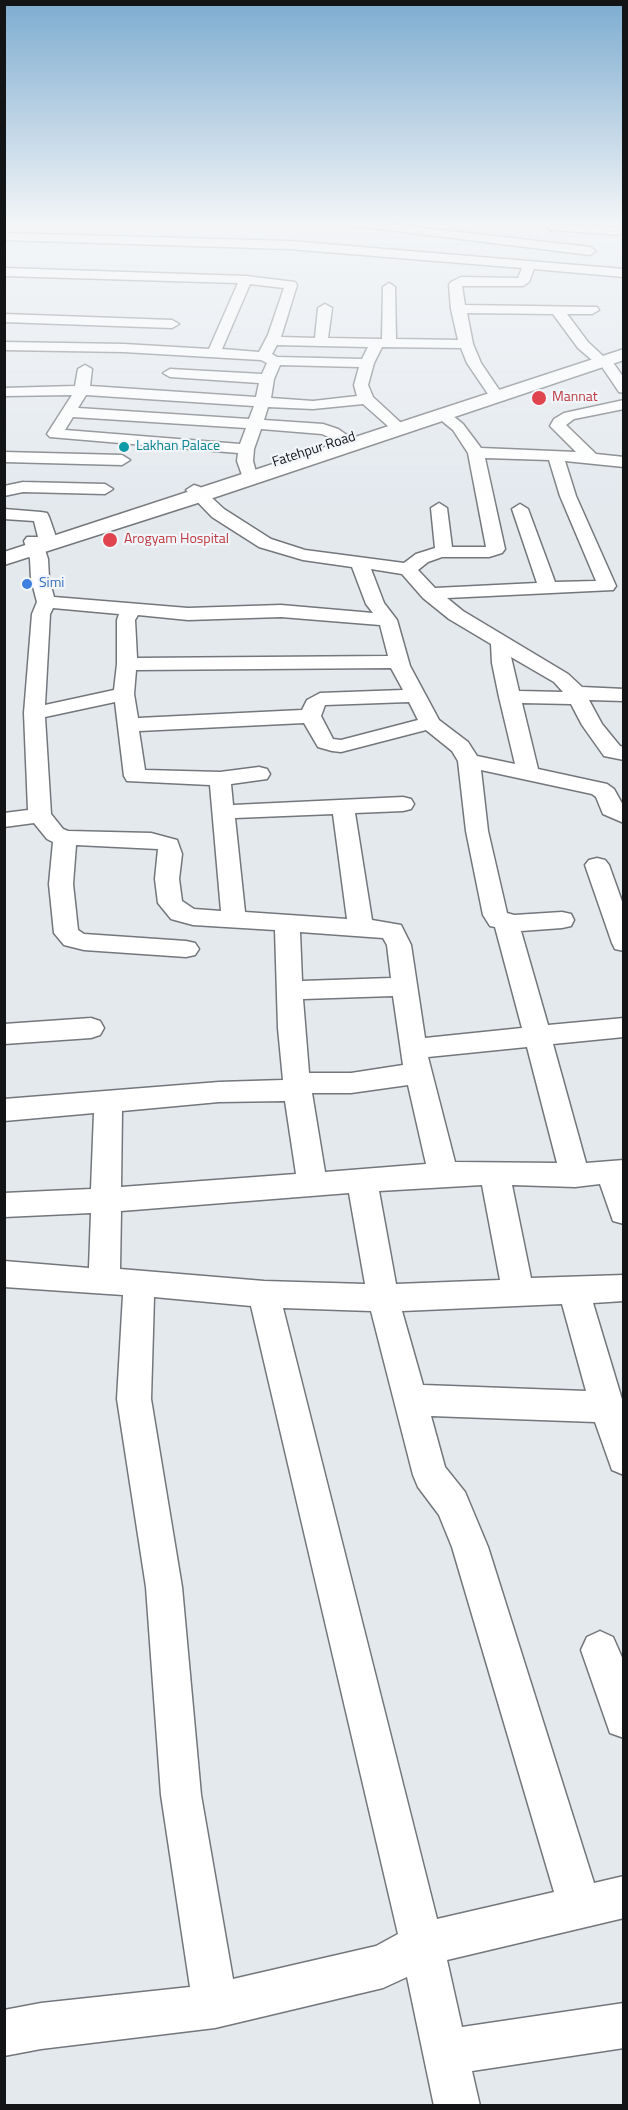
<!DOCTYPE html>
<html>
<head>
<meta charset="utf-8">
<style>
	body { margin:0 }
	#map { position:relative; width:628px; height:2110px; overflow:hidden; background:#e4e9ee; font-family:"Titillium Web",sans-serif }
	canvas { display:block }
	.frame { position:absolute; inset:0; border:6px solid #131416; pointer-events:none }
</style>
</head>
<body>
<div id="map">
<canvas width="628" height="2110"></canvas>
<div class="frame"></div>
</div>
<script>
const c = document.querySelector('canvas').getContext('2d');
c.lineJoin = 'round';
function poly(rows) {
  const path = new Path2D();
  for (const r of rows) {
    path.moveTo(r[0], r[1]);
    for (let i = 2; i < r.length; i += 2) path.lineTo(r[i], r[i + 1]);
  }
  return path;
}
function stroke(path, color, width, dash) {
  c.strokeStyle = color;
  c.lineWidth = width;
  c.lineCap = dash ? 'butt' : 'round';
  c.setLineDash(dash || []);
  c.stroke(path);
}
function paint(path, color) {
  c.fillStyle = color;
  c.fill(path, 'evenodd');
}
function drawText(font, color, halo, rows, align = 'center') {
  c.font = font + ' "Titillium Web",sans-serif';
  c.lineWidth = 4.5;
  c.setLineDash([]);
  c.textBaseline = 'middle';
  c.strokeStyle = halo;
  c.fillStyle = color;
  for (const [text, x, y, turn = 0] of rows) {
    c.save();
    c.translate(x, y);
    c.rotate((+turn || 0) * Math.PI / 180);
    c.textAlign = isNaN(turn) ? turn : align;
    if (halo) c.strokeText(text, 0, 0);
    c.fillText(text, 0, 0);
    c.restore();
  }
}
const minor = poly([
	[341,222,372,222,590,247,596,251,590,255,347,225,341,222],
	[554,225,624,228,624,235,550,230,548,228,554,225],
	[4,233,289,241,624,269,624,277,534,269,529,282,523,286,462,286,465,305,597,307,599,310,592,314,567,314,588,342,603,356,609,357,624,378,624,393,619,392,598,361,592,360,578,348,553,314,467,313,473,344,481,363,500,391,498,394,488,394,467,363,461,348,382,347,374,363,368,385,373,397,399,421,402,424,399,427,389,427,363,404,313,409,268,407,264,420,323,424,338,429,354,440,346,445,322,434,261,429,254,449,253,461,256,472,254,475,242,475,237,461,238,453,50,437,47,434,72,395,4,396,4,388,75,386,78,369,85,365,92,369,90,386,256,397,259,383,170,377,163,373,170,369,262,374,267,363,261,360,124,352,4,350,4,342,124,344,209,349,238,283,4,276,4,268,246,276,295,282,297,285,281,337,315,338,318,308,325,304,332,308,328,338,382,339,383,287,389,283,395,287,396,339,458,340,451,309,449,285,451,282,461,277,518,278,522,268,289,249,4,240,4,233],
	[250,284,284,288,268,335,259,352,222,349,250,284],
	[277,345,321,346,368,347,362,359,277,357,272,354,277,345],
	[280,365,359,367,354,385,357,396,313,401,271,398,274,379,280,365],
	[86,395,254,406,249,419,78,408,86,395],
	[73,417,246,428,240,444,65,430,73,417],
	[4,314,172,320,179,324,172,328,4,322,4,314],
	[624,400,624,409,574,419,566,425,596,454,624,457,624,467,565,461,576,496,616,586,613,590,447,598,463,611,568,674,582,687,624,689,624,701,589,700,602,724,620,746,624,747,624,760,604,756,582,725,571,704,522,703,538,769,607,784,614,789,624,807,624,823,603,814,596,797,592,794,481,770,488,831,507,913,514,915,562,912,571,914,574,920,571,926,562,928,521,931,548,1025,624,1018,624,1037,553,1044,586,1163,624,1160,624,1224,613,1221,600,1184,575,1187,512,1185,531,1278,624,1275,624,1301,593,1303,624,1406,624,1475,612,1470,595,1422,431,1416,445,1467,465,1492,488,1547,594,1883,624,1876,624,1918,447,1960,462,2027,624,2003,624,2048,472,2071,480,2106,434,2106,407,1977,383,1988,215,2028,41,2049,4,2056,4,2010,41,2003,190,1987,161,1795,146,1587,117,1399,123,1295,4,1287,4,1261,89,1268,91,1213,4,1217,4,1193,91,1189,94,1113,4,1121,4,1099,219,1082,283,1080,278,1028,275,930,193,925,171,919,158,903,155,879,158,849,76,845,73,884,78,930,84,934,186,941,195,943,199,949,195,955,186,957,84,950,64,945,54,933,49,884,53,842,47,839,34,823,4,827,4,813,28,810,24,713,32,614,37,602,31,579,30,559,24,541,27,537,38,537,34,521,4,519,4,509,41,512,47,513,49,517,56,537,53,541,42,541,48,559,49,579,54,597,188,608,281,605,373,613,366,604,352,567,303,560,259,547,212,517,186,490,194,485,200,487,224,509,271,539,305,550,404,563,416,554,435,548,431,508,439,503,447,508,452,547,486,547,468,453,453,430,437,417,434,414,437,411,447,411,463,424,481,448,576,452,550,426,554,419,564,413,624,400],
	[485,458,549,460,560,496,596,581,555,582,528,509,520,504,512,509,537,583,435,588,418,570,428,562,442,557,489,557,502,553,505,549,485,458],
	[371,569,402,574,423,598,449,619,491,644,492,663,499,697,515,764,477,756,468,742,439,720,410,666,397,620,384,603,371,569],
	[53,608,119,614,117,620,117,664,114,690,45,705,50,614,53,608],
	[138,615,188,620,281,617,380,625,388,656,137,658,135,620,138,615],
	[511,657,554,682,563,692,519,691,511,657],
	[391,668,403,690,320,693,307,700,302,710,138,718,134,694,136,670,391,668],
	[115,702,124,776,127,781,210,785,221,911,194,909,182,901,179,879,182,854,177,840,151,833,68,831,63,829,51,814,45,717,115,702],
	[409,702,418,720,341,740,333,739,321,716,325,705,409,702],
	[304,723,318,747,332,751,341,752,426,730,452,751,458,761,466,831,483,915,490,926,495,927,522,1028,425,1038,411,945,401,925,372,920,355,813,403,811,411,809,414,804,411,799,403,797,233,805,231,784,267,779,270,774,267,769,259,767,220,772,145,770,139,731,304,723],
	[333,814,347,919,245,912,235,818,333,814],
	[300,932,383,938,387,945,391,978,302,981,300,932],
	[393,996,403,1065,351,1073,309,1073,303,999,393,996],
	[527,1047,557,1163,455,1162,428,1057,527,1047],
	[408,1085,426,1164,325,1172,312,1093,351,1093,408,1085],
	[285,1101,296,1174,121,1187,122,1111,219,1102,285,1101],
	[482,1185,500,1280,396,1284,379,1191,482,1185],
	[349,1193,365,1284,264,1281,120,1269,121,1211,349,1193],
	[154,1297,251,1306,398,1934,376,1946,233,1979,201,1795,182,1587,151,1399,154,1297],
	[562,1304,586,1391,423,1385,402,1311,562,1304],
	[283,1308,371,1311,413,1475,418,1487,439,1515,452,1547,554,1892,437,1919,283,1308],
	[4,452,122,455,130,460,122,465,4,462,4,452],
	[23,482,105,484,113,489,105,494,23,492,4,496,4,486,23,482],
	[597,858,605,860,609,865,624,907,624,951,615,949,612,943,585,865,589,860,597,858],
	[91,1018,100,1021,104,1028,100,1035,91,1038,4,1044,4,1024,91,1018],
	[600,1631,613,1637,624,1662,624,1738,610,1733,581,1650,587,1637,600,1631]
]);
const tertiary = poly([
	[624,349,624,360,207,500,4,565,4,552,624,349]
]);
const markers = [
	[539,398,8,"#e0444e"],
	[124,447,6,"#0f9aa8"],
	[110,540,8,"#e0444e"],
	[27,584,6,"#3f7fe0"]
];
const farHealthnames = [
	["Mannat",552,398],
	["Arogyam Hospital",124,540]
];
const farCulturenames = [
	["Lakhan Palace",136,447]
];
const farStreetnames = [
	["Fatehpur Road",314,450,-18]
];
const farShopnames = [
	["Simi",39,584]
];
stroke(minor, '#73777b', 3);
stroke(tertiary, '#73777b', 3);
paint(minor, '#fff');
paint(tertiary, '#fff');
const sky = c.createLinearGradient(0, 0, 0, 517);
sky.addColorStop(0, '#7dacd0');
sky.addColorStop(0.43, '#f3f5f7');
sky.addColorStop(1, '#f3f5f700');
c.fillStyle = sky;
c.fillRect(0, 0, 628, 517);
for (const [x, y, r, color] of markers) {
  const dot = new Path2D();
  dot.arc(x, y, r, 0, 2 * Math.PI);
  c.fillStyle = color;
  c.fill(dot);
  stroke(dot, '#f2f6fb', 2);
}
drawText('14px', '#be3a42', '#f2f6fb', farHealthnames, 'left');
drawText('14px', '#0d838f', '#f2f6fb', farCulturenames, 'left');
drawText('14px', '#131416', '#f2f6fb', farStreetnames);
drawText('14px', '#366cbe', '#f2f6fb', farShopnames, 'left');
</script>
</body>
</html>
